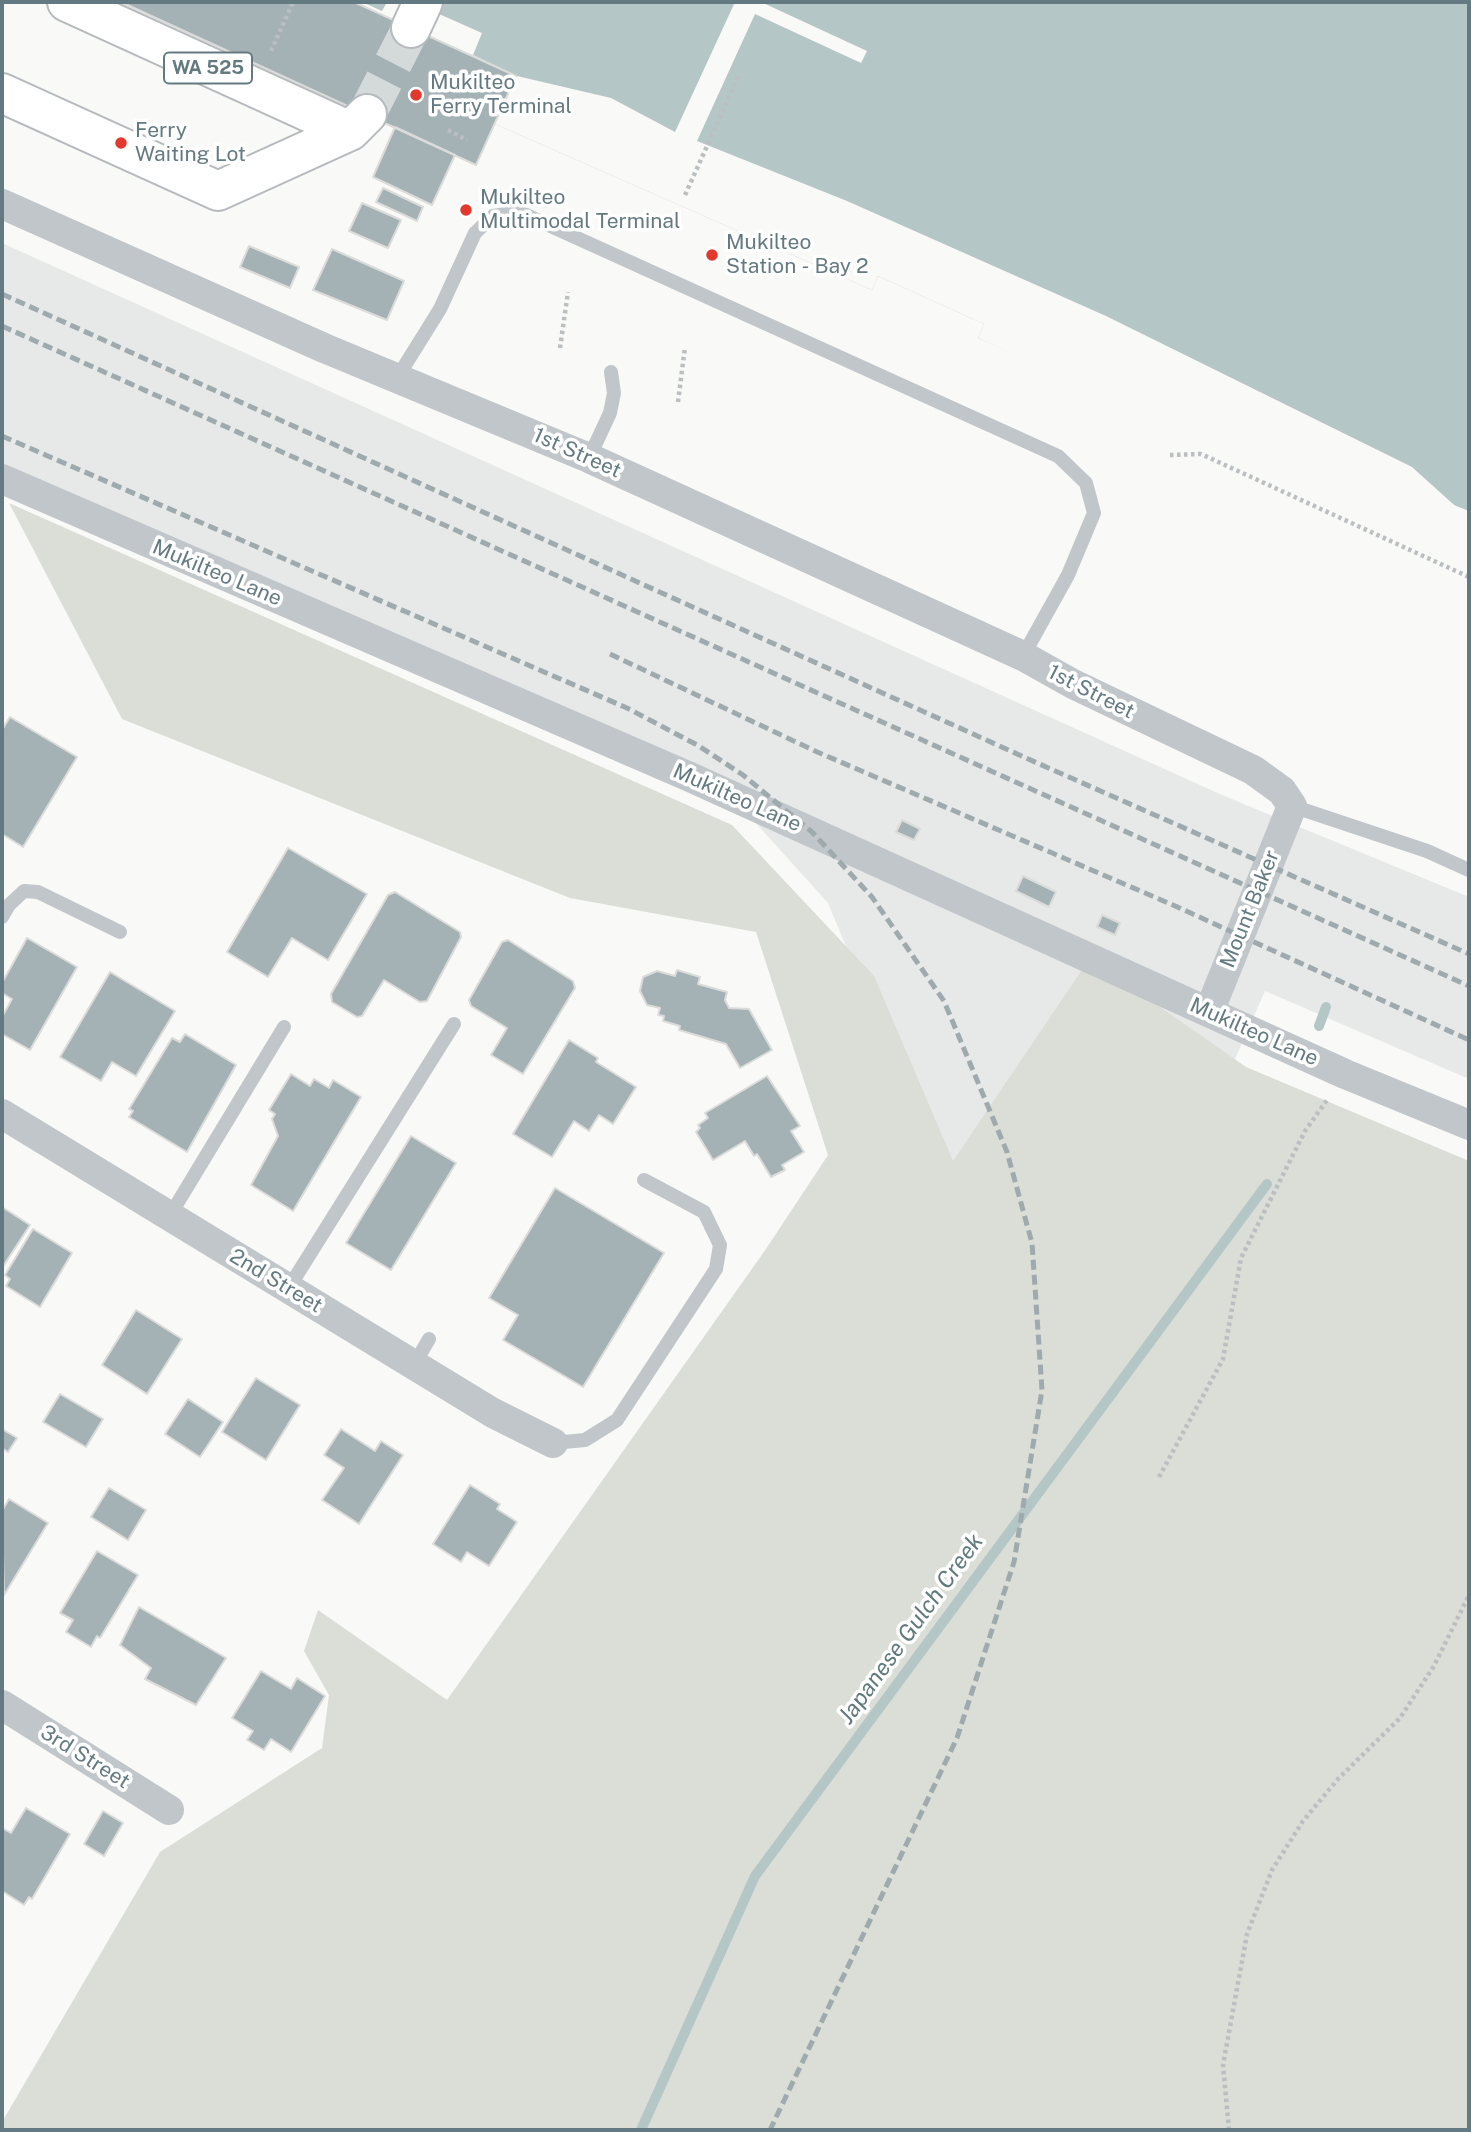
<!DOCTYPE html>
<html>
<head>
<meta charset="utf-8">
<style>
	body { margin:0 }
	#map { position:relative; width:1471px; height:2132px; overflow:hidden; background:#f9f9f7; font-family:"Public Sans",sans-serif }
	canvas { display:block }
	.frame { position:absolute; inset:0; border:4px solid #647a82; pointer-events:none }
</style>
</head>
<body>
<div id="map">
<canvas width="1471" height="2132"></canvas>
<div class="frame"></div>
</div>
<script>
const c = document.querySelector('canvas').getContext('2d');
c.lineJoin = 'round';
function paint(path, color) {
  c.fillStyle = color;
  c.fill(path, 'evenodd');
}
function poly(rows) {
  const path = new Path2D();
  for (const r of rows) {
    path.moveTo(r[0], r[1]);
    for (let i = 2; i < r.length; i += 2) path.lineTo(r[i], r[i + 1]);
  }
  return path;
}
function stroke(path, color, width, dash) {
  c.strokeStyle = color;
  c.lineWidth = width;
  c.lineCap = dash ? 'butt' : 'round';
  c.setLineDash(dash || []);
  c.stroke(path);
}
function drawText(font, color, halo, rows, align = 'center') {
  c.font = font + ' "Public Sans",sans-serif';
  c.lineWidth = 7;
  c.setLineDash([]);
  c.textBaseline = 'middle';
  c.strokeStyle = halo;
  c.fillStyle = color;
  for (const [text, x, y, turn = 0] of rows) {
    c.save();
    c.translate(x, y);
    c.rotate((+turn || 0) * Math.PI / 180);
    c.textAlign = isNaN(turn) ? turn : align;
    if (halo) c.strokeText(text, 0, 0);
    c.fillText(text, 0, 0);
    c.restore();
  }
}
const built = poly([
	[2,243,1222,795,1469,897,1469,1079,1265,991,1184,1175,947,1189,828,903,717,780,2,463]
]);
const green = poly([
	[9,503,732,825,874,976,953,1161,1090,958,1246,1067,1469,1161,1469,2130,2,2130,2,2122,160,1852,322,1748,329,1695,304,1651,318,1610,447,1700,766,1249,828,1155,756,932,570,898,122,719]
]);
const water = poly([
	[218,2,1469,2,1469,511,1259,429,1171,425,978,338,984,324,878,276,872,290]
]);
const pier = poly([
	[218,2,362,2,382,11,387,2,444,2,439,14,482,33,473,55,517,76,611,98,675,132,735,2,761,2,867,51,861,63,755,14,697,141,847,201,1106,316,1412,467,1463,513,1259,433,1223,441,1175,430,978,338,984,324,878,276,872,290]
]);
const stream = poly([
	[1319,1026,1326,1007],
	[641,2130,755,1876,1267,1184]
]);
const building = poly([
	[121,2,354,2,516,76,476,165,121,2],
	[395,127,455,155,432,205,373,177,395,127],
	[383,188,423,207,417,221,376,202,383,188],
	[362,203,401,220,388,248,349,231,362,203],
	[249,246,299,267,290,288,240,267,249,246],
	[332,249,404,281,387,320,313,290,332,249],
	[10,717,77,757,23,847,2,834,2,730,10,717],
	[902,820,920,829,914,840,896,832,902,820],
	[288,848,367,894,328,960,292,938,268,977,227,952,288,848],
	[1023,876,1056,892,1049,907,1016,891,1023,876],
	[395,892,460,932,461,937,427,1001,420,1002,384,980,362,1016,357,1017,332,1002,331,994,388,895,395,892],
	[1102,915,1120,923,1115,935,1097,927,1102,915],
	[27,938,77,967,30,1050,2,1034,2,1017,12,999,2,993,2,983,27,938],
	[508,940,573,981,575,988,523,1074,491,1055,507,1028,471,1006,469,1000,502,942,508,940],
	[677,970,700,977,698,984,727,992,725,1000,729,1008,749,1009,772,1050,740,1068,726,1044,679,1030,680,1026,663,1021,664,1016,658,1015,660,1008,647,1005,640,991,643,977,657,971,675,976,677,970],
	[110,972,175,1011,136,1076,112,1062,101,1081,60,1057,110,972],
	[185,1034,236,1065,187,1152,129,1117,133,1111,129,1109,172,1038,180,1042,185,1034],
	[569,1040,598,1058,596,1062,636,1087,613,1124,599,1115,589,1131,574,1121,552,1157,513,1134,569,1040],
	[291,1074,310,1086,314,1079,329,1088,333,1080,361,1097,293,1211,251,1185,278,1136,272,1119,275,1114,269,1110,291,1074],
	[767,1076,800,1126,791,1131,804,1152,782,1165,785,1170,771,1177,757,1154,754,1156,745,1141,713,1160,696,1132,700,1128,698,1125,708,1118,705,1113,767,1076],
	[411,1136,456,1163,391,1270,346,1243,411,1136],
	[555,1188,664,1253,583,1387,503,1340,518,1315,489,1298,555,1188],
	[2,1207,30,1225,2,1268,2,1207],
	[33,1229,72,1253,40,1307,6,1286,10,1279,5,1275,33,1229],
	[136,1310,182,1339,147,1394,102,1365,136,1310],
	[256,1378,300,1405,266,1460,222,1432,256,1378],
	[60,1394,103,1419,86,1447,43,1422,60,1394],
	[188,1399,223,1422,200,1457,165,1434,188,1399],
	[2,1429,17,1438,8,1452,2,1448,2,1429],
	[341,1429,375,1451,381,1441,403,1455,359,1524,322,1500,344,1468,324,1455,341,1429],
	[470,1485,500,1504,497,1509,517,1522,489,1566,467,1552,461,1562,433,1544,470,1485],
	[109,1488,146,1510,128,1540,91,1517,109,1488],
	[9,1499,48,1523,4,1595,2,1511,9,1499],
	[97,1551,138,1575,100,1638,97,1636,91,1647,66,1632,73,1620,60,1613,97,1551],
	[139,1607,226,1658,196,1705,145,1679,151,1668,120,1645,139,1607],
	[261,1671,291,1689,297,1678,325,1696,291,1752,271,1739,264,1750,247,1740,253,1731,232,1718,261,1671],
	[26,1808,70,1834,32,1899,29,1897,24,1905,2,1891,2,1828,11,1833,26,1808],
	[103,1811,123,1823,104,1856,84,1844,103,1811]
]);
const primaryTunnel = poly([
	[367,114,411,28]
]);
const path = poly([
	[271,51,293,2],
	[448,130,467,140],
	[685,195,740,73],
	[560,348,568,292],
	[678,402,685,347],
	[1170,455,1201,454,1469,577],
	[1159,1477,1223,1359,1241,1258,1305,1131,1327,1100],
	[1229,2130,1223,2065,1247,1934,1272,1870,1303,1821,1338,1779,1400,1718,1434,1666,1469,1595]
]);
const lane = poly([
	[397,378,440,309,475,233,493,216,520,212,1058,456,1086,483,1094,513,1068,575,1023,656],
	[589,458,610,413,614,393,611,372],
	[1292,806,1427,851,1469,870],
	[2,917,9,905,24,891,38,892,120,932],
	[169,1217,284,1027],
	[288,1289,454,1024],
	[414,1365,429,1339],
	[553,1443,585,1440,617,1420,716,1269,720,1245,704,1212,644,1180]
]);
const street = poly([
	[2,204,324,348,589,458,1023,656,1073,684,1253,770,1282,791,1292,806,1209,1012],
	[2,479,690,777,1345,1074,1469,1125],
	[2,1114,493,1413,553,1443],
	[2,1705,169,1810]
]);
const primary = poly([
	[67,2,350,131],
	[411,28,423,2],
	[2,93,218,191,350,131,367,114]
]);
const rail = poly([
	[2,294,1026,758,1469,954],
	[2,326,1469,986],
	[2,436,627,708,699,746,743,775,812,832,872,897,944,1001,1007,1152,1032,1243,1042,1390,1014,1562,957,1738,770,2130],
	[610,654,815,751,1173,905,1469,1040]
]);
const markers = [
	[416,95,7,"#e4382c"],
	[121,143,7,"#e4382c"],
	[466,210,7,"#e4382c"],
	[712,255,7,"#e4382c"]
];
const shields = [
	[208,68,88]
];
const shieldNames = [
	["WA 525",208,68]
];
const poiNames = [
	["Mukilteo",430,83],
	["Ferry Terminal",430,107],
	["Ferry",135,131],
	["Waiting Lot",135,155],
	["Mukilteo",480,198],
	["Multimodal Terminal",480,222],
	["Mukilteo",726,243],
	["Station - Bay 2",726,267]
];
const streetNames = [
	["1st Street",577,453,24],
	["Mukilteo Lane",217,573,23],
	["1st Street",1091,692,27],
	["Mukilteo Lane",737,798,24],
	["Mount Baker",1250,909,-68],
	["Mukilteo Lane",1254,1032,24],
	["2nd Street",276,1281,31],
	["3rd Street",85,1757,32]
];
const waterNames = [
	["Japanese Gulch Creek",911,1629,-54]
];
paint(built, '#e7e9e8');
paint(green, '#daded6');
paint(water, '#b5c6c7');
paint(pier, '#f9f9f7');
stroke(stream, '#b5c6c7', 10);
paint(building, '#a4b1b5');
stroke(building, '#dbdbd9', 2);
stroke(primaryTunnel, '#d4d9da', 38, [38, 19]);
stroke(primary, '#b4babd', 42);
stroke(path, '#babfc1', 4.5, [3.5, 3.5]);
stroke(lane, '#c0c6c9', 14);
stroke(street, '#c0c6c9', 30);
stroke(primary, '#fff', 38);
stroke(rail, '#9faaae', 5, [10, 5]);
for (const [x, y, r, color] of markers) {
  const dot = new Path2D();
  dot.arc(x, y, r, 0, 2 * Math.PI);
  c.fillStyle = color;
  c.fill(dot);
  stroke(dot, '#fff', 2.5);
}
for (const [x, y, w] of shields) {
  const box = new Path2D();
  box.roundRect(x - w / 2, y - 15.5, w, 31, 5);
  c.fillStyle = '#fff';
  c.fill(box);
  stroke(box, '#647a82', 2);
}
drawText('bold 19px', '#647a82', null, shieldNames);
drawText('21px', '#647a82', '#fff', poiNames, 'left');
drawText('21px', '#647a82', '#fff', streetNames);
drawText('italic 23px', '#5f797c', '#fff', waterNames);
</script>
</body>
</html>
